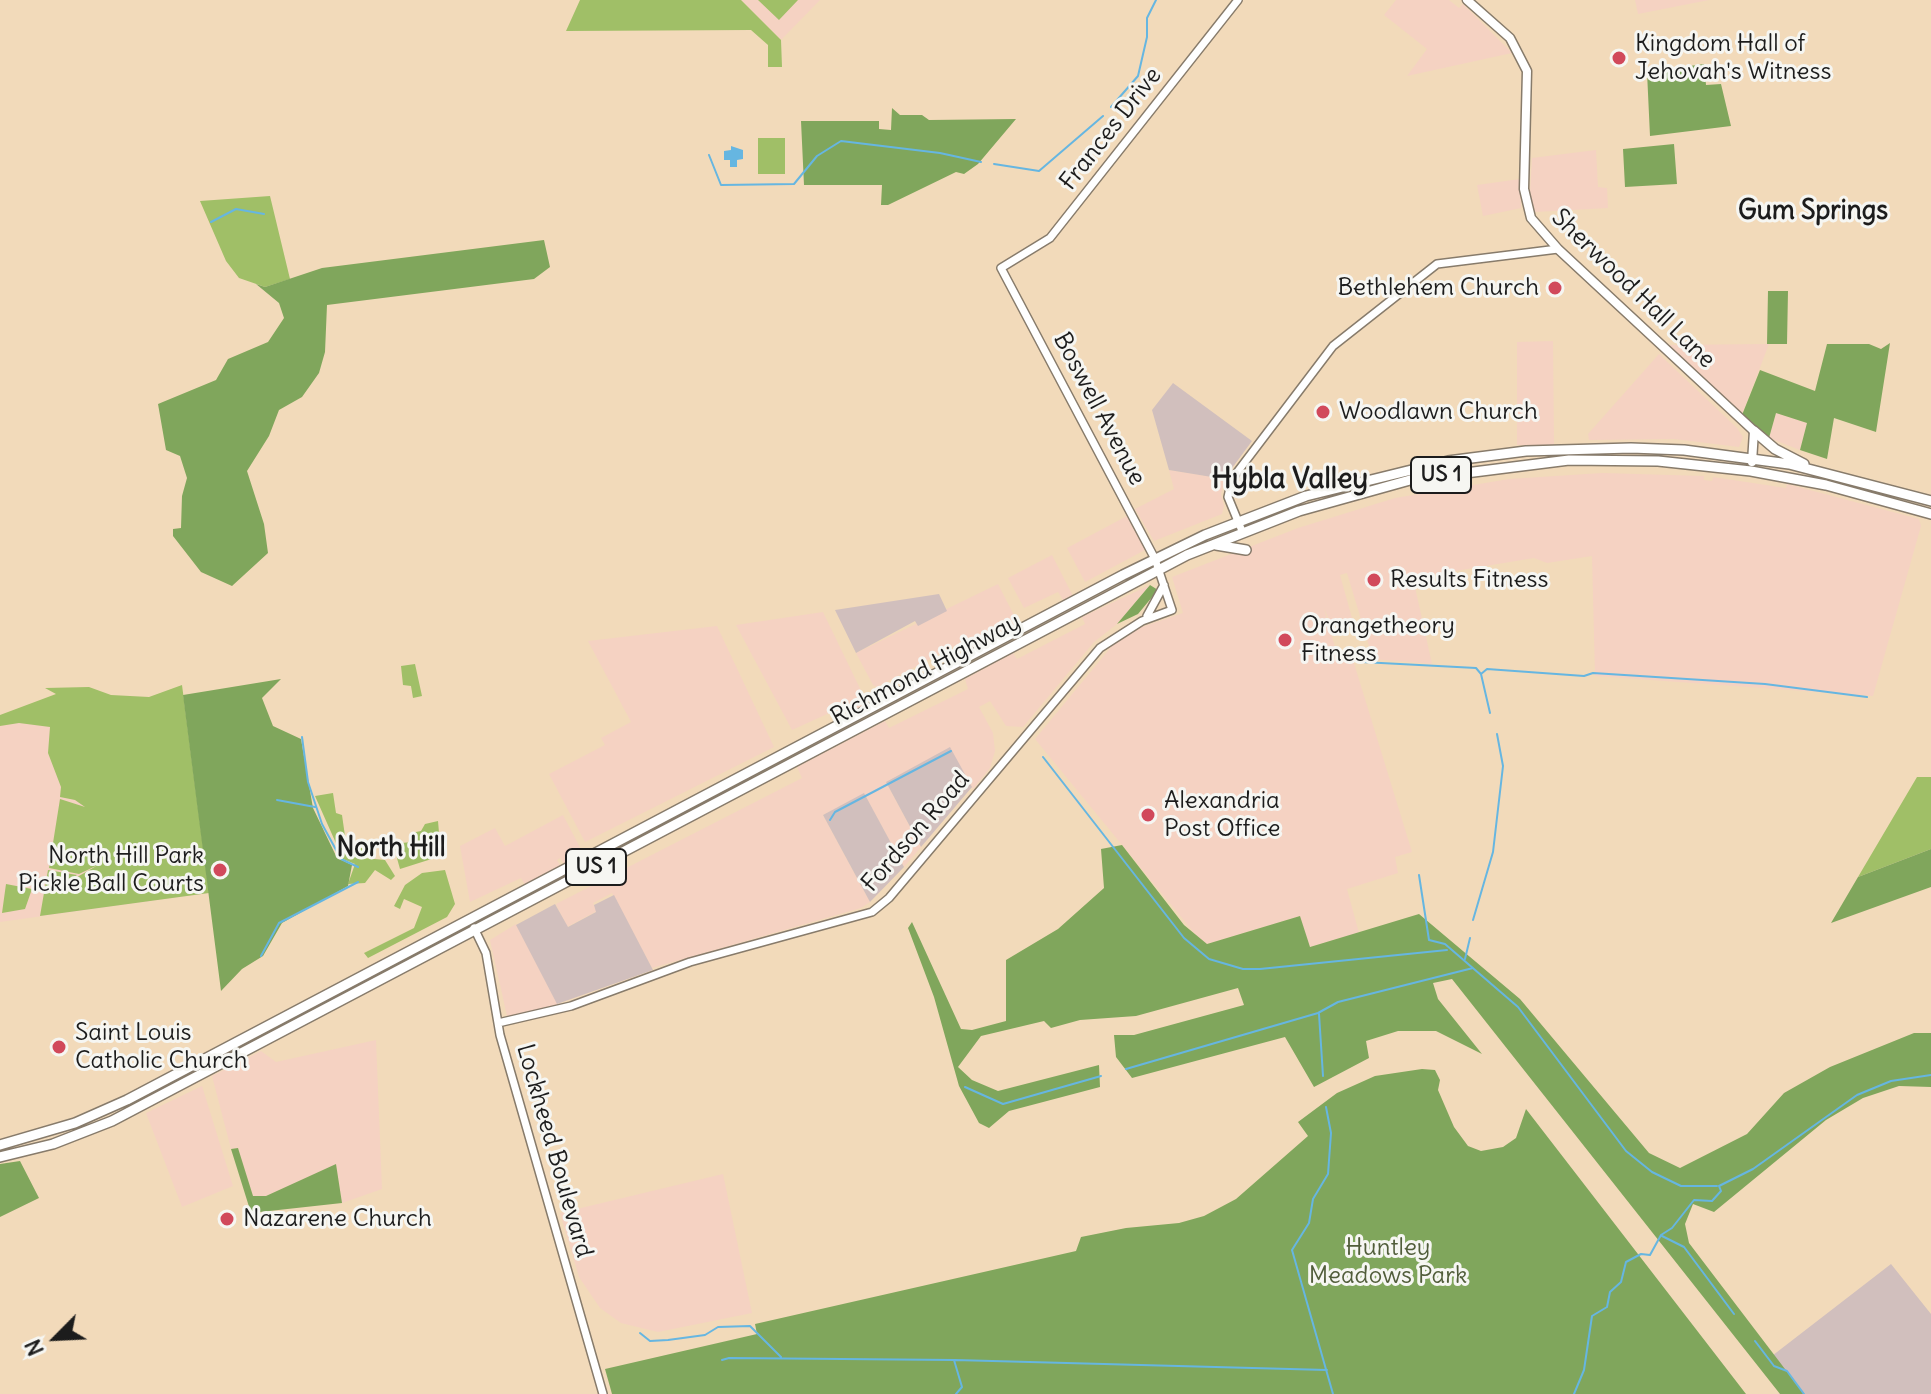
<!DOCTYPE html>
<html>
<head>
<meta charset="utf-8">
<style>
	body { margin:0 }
	#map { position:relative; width:1931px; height:1394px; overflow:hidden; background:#f2daba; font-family:Delius,sans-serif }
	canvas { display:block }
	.north { position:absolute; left:16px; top:1298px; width:80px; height:80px; -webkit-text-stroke:6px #f6f6f2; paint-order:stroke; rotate:246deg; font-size:22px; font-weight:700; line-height:32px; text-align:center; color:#1c1c1c }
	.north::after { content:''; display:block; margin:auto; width:28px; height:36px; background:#1c1c1c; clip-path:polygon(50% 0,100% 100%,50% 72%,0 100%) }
</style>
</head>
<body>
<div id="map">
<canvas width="1931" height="1394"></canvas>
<div class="north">N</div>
</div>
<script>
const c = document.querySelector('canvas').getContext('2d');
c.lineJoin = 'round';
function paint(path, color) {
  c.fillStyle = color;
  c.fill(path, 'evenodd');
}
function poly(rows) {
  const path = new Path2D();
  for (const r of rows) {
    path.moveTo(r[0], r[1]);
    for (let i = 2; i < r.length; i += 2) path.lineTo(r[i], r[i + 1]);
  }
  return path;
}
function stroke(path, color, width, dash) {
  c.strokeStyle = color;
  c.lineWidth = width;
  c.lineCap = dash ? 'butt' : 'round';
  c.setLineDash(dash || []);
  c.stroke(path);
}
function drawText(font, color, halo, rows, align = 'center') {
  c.font = font + ' Delius,sans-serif';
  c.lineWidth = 6;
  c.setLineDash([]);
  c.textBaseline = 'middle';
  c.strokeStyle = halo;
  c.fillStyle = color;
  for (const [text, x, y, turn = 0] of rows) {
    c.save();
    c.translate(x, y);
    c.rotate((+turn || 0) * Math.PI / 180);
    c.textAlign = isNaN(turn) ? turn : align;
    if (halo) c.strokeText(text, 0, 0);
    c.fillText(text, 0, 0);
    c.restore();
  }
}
const built = poly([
	[741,0,820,0,781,40],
	[1396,0,1449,0,1459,8,1463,4,1512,53,1407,76,1427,49,1384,15],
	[1635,0,1709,0,1638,14],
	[1596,150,1598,187,1607,188,1608,208,1535,212,1530,193,1532,158],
	[1520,179,1521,208,1483,216,1477,185],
	[1553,341,1554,445,1517,445,1517,342],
	[1769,344,1741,417,1665,345],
	[1659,354,1737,428,1743,437,1739,447,1674,439,1589,440,1588,434],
	[1776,413,1807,423,1800,450,1769,438],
	[1169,470,1225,479,1221,494,1224,506,1222,514,1154,541,1135,509,1174,489],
	[1602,473,1704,476,1704,480,1712,481,1713,477,1786,488,1787,484,1919,519,1921,526,1873,696,1595,676,1592,556,1547,563,1534,558,1413,578,1432,664,1373,659,1347,573,1340,575,1352,618,1331,625,1324,608,1338,658,1353,660,1412,852,1395,857,1398,873,1347,889,1359,933,1309,947,1300,916,1207,944,1196,935,1035,739,1112,646,1139,628,1183,613,1172,577,1298,528,1395,498,1509,479],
	[1127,516,1145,550,1085,582,1067,548],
	[1052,555,1074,598,1065,603,1058,592,1024,608,1008,578],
	[998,584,1019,625,968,653,962,642,877,687,873,685,856,653],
	[1150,585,1117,624,1094,642,1023,727,1006,726,990,701,979,707,993,733,995,751,990,768,973,789,949,748,886,782,921,847,904,867,864,794,823,815,870,902,861,908,652,968,612,893,593,903,597,911,567,927,556,904,802,778,797,767,885,721,889,728,968,689,965,679,1013,653,1017,659,1085,624,1082,617],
	[823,612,868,705,842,721,836,710,792,730,736,625],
	[717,626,774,747,585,842,549,774,605,745,601,738,631,722,588,641],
	[183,695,209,893,0,922,0,723],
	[563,815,584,855,565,865,560,858,557,860,561,867,525,885,521,878,470,902,460,846,495,828,505,846],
	[516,924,558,1005,507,1016,490,940],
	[376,1040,382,1189,342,1203,336,1165,266,1196,253,1196,238,1148,231,1149,212,1076,261,1051,276,1062],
	[202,1086,233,1186,182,1207,146,1113],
	[723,1174,752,1313,658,1332,621,1323,600,1308,579,1277,560,1213]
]);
const industrial = poly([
	[1173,383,1252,441,1224,479,1169,470,1152,410],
	[939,594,947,611,918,626,915,621,856,653,835,610],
	[950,747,972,787,921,847,886,782],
	[864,793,904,867,870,902,823,815],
	[614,895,653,970,557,1004,516,925,555,904,568,927,596,912,594,905],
	[1891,1264,1931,1314,1931,1394,1795,1394,1768,1359]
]);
const green = poly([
	[580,0,741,0,781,40,782,67,768,67,768,45,751,30,566,31],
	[758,0,798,0,779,20],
	[758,138,785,138,785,174,758,174],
	[270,196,290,279,265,287,239,278,226,261,200,201],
	[415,664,422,696,413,698,411,686,403,685,401,666],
	[182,685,209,893,40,916,48,870,77,875,65,884,98,865,79,874,49,868,60,799,85,807,75,800,60,797,61,787,48,753,50,727,19,723,0,726,0,715,56,694,45,688,89,687,111,695,149,697],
	[1917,777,1931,777,1931,849,1858,877],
	[333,793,336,813,342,815,347,850,362,848,364,858,385,860,395,876,391,880,375,870,365,883,348,884,355,864,343,859,315,796],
	[438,821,441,856,400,869,393,844,411,842,411,833,421,831,425,824],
	[445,870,455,904,447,917,368,958,364,953,414,928,422,907,404,899,400,909,394,906,405,885,422,873],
	[6,884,32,889,25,909,2,913]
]);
const forest = poly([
	[1704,64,1706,85,1721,84,1731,126,1650,136,1647,72],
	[892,108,900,115,922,115,929,120,1016,119,978,164,964,174,956,172,888,205,881,205,882,185,804,185,801,121,879,121,879,129,891,130],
	[1674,144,1677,184,1625,187,1623,149],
	[544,240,550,267,534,279,327,305,325,352,319,373,302,397,279,410,269,436,247,471,264,524,268,553,232,586,201,572,173,536,173,529,181,528,182,496,187,478,180,456,166,450,158,404,216,380,228,359,268,342,284,318,279,303,256,284,265,287,322,268],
	[1768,291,1788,291,1787,344,1767,344],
	[1890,343,1876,432,1834,418,1827,459,1800,450,1807,423,1776,413,1769,438,1742,415,1760,370,1815,391,1827,344,1869,344,1881,349],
	[1150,585,1158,590,1138,614,1117,624],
	[281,679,262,698,273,726,301,739,313,808,337,858,352,865,348,886,282,923,263,956,242,969,221,991,183,695],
	[1122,845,1184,925,1207,944,1300,916,1310,947,1419,914,1520,999,1649,1153,1680,1168,1747,1134,1784,1093,1830,1067,1914,1033,1931,1033,1931,1087,1899,1086,1863,1098,1826,1120,1714,1212,1693,1204,1685,1224,1689,1243,1804,1394,1780,1394,1452,979,1433,983,1438,999,1482,1054,1436,1031,1398,1031,1366,1041,1369,1058,1314,1087,1285,1037,1132,1078,1116,1057,1114,1035,1134,1035,1244,1005,1238,988,1136,1016,1080,1020,1051,1028,1044,1021,981,1036,958,1067,972,1080,998,1091,1099,1065,1100,1087,1009,1111,989,1128,979,1123,959,1086,934,997,908,928,912,922,961,1029,972,1030,1006,1021,1006,960,1058,929,1104,888,1101,849],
	[1931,849,1931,887,1831,923,1858,877],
	[1422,1069,1435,1070,1440,1080,1438,1090,1454,1127,1468,1146,1481,1151,1503,1147,1516,1138,1526,1109,1746,1394,612,1394,605,1369,757,1334,755,1324,1076,1251,1081,1237,1126,1228,1179,1223,1204,1216,1236,1199,1308,1136,1298,1122,1337,1093,1375,1076],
	[238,1148,253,1196,266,1196,336,1164,342,1203,251,1213,231,1149],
	[20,1161,39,1198,0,1217,0,1164]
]);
const water = poly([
	[731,146,743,150,743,159,737,160,737,167,730,167,730,160,724,160,724,151,731,150]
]);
const stream = poly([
	[1111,107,1138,76,1147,37,1147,18,1156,0],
	[709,155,721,185,794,184,817,156,841,141,940,153,981,162],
	[994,164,1039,171,1103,116],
	[211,222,236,209,264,214],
	[1362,662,1476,668,1481,674,1490,713],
	[1481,674,1487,669,1584,676,1593,673,1765,684,1867,697],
	[302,737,308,782,322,824,341,859,358,867],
	[1043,757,1184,938,1209,959,1243,969,1260,969,1447,950],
	[277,800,315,807],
	[830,820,835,812,951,751],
	[1419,875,1429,940,1445,944,1518,1007,1626,1151,1652,1172,1681,1186,1717,1186],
	[1473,920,1493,852,1503,766,1497,734],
	[261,956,279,923,358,882],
	[1465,959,1470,938],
	[1319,1014,1323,1076],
	[1126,1069,1318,1013,1338,1002,1473,968],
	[965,1087,1003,1104,1101,1076],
	[1326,1107,1331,1133,1328,1174,1313,1199,1309,1223,1292,1250,1333,1394],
	[1662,1236,1684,1247,1734,1314],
	[640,1333,650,1341,668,1340,705,1335,718,1327,750,1326,781,1357],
	[1755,1341,1774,1366,1787,1371,1804,1394],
	[722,1360,729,1358,955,1360,1327,1370],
	[954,1360,962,1387,956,1394],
	[1574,1394,1584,1370,1592,1316,1607,1307,1610,1292,1621,1282,1626,1262,1641,1254,1650,1255,1661,1235,1672,1228,1694,1200,1712,1201,1721,1191,1719,1186,1753,1169,1857,1095,1891,1081,1931,1075]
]);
const tertiary = poly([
	[1242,531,1228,497,1232,479,1333,346,1437,264,1558,249],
	[1147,616,1164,585],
	[474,928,486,953,500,1035,603,1394],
	[498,1023,571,1006,690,962,872,912,889,898,1100,648,1142,621,1172,610,1155,559,1001,268,1050,238,1238,0]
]);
const secondary = poly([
	[1467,0,1510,38,1527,71,1524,189,1531,218,1558,249,1754,431,1752,462]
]);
const trunk = poly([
	[1754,431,1775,449,1804,464],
	[1216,545,1246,550],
	[0,1145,75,1123,127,1100,1123,575,1205,535,1306,496,1448,461,1526,451,1631,448,1684,450,1789,464,1931,501],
	[0,1157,53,1144,112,1121,1187,555,1299,511,1410,480,1569,460,1658,461,1751,471,1826,485,1931,514]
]);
const markers = [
	[1619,58,8,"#d1495b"],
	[1555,288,8,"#d1495b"],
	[1323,412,8,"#d1495b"],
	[1374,580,8,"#d1495b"],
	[1285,640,8,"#d1495b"],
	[1148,815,8,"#d1495b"],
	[220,870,8,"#d1495b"],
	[59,1047,8,"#d1495b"],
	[227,1219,8,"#d1495b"]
];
const shields = [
	[1441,475,60],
	[596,867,60]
];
const shieldNames = [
	["US 1",1441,475],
	["US 1",596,867]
];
const poiNames = [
	["Kingdom Hall of",1635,44],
	["Jehovah's Witness",1635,72],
	["Bethlehem Church",1539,288,"right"],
	["Woodlawn Church",1339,412],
	["Results Fitness",1390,580],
	["Orangetheory",1301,626],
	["Fitness",1301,654],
	["Alexandria",1164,801],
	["Post Office",1164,829],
	["North Hill Park",204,856,"right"],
	["Pickle Ball Courts",204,884,"right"],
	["Saint Louis",75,1033],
	["Catholic Church",75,1061],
	["Nazarene Church",243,1219]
];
const streetNames = [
	["Frances Drive",1111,129,-52],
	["Sherwood Hall Lane",1633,289,44],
	["Boswell Avenue",1099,409,62],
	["Richmond Highway",926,670,-28],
	["Fordson Road",916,832,-49],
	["Lockheed Boulevard",554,1151,74]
];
const parkNames = [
	["Huntley",1388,1248],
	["Meadows Park",1388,1276]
];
const neighbourhoodNames = [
	["Gum Springs",1813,212],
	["North Hill",391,849]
];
const quarterNames = [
	["Hybla Valley",1290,480]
];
paint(built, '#f5d2c2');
paint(industrial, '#d1bfbd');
paint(green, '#a0bf67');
paint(forest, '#80a65c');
paint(water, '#66b6e1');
stroke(stream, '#66b6e1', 2);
stroke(tertiary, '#877b6b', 10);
stroke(secondary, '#877b6b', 11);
stroke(trunk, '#877b6b', 12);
stroke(tertiary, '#fff', 7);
stroke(secondary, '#fff', 8);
stroke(trunk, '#fff', 9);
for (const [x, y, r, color] of markers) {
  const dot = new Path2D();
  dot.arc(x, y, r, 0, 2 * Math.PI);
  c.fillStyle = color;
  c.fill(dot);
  stroke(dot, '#f6f6f2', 3);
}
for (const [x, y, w] of shields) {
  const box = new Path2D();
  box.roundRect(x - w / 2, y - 18, w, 36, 6);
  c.fillStyle = '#f6f6f2';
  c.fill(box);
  stroke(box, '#1c1c1c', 2);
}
drawText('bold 22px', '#1c1c1c', null, shieldNames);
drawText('24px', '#1c1c1c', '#f6f6f2', poiNames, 'left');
drawText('24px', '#1c1c1c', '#f6f6f2', streetNames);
drawText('24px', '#515d3a', '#f6f6f2', parkNames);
drawText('bold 26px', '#1c1c1c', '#f6f6f2', neighbourhoodNames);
drawText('bold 28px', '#1c1c1c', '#f6f6f2', quarterNames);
</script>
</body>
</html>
